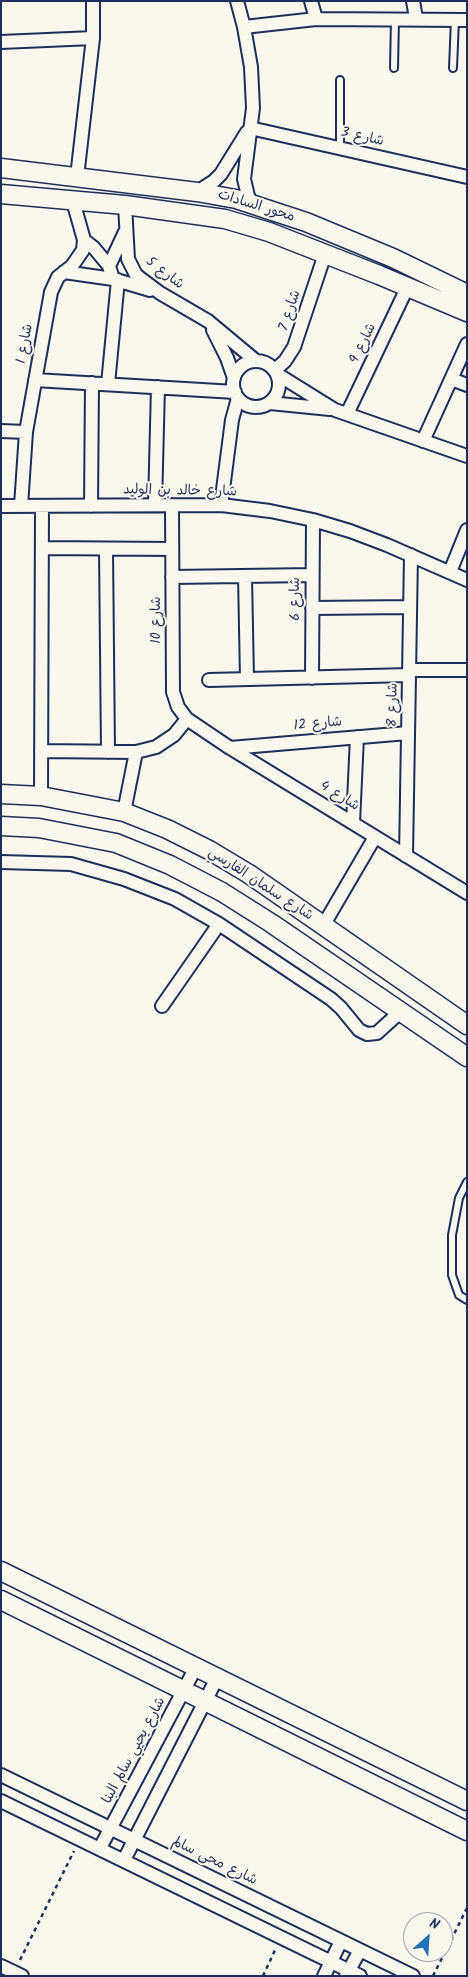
<!DOCTYPE html>
<html>
<head>
<meta charset="utf-8">
<style>
	body { margin:0 }
	#map { position:relative; width:468px; height:1977px; overflow:hidden; background:#fbf7ec; font-family:Kalam,sans-serif }
	canvas { display:block }
	.frame { position:absolute; inset:0; border:2px solid #1b2f5e; pointer-events:none }
	.north { position:absolute; left:403px; top:1912px; width:50px; height:50px; box-sizing:border-box; background:#fbf7ec; border:1px solid #a1a7b3; border-radius:50%; rotate:26deg; font-size:14px; font-weight:700; line-height:20px; text-align:center; color:#1b2f5e }
	.north::after { content:''; display:block; margin:auto; width:18px; height:22px; background:#1f6fb2; clip-path:polygon(50% 0,100% 100%,50% 72%,0 100%) }
</style>
</head>
<body>
<div id="map">
<canvas width="468" height="1977"></canvas>
<div class="frame"></div>
<div class="north">N</div>
</div>
<script>
const c = document.querySelector('canvas').getContext('2d');
c.lineJoin = 'round';
function poly(rows) {
  const path = new Path2D();
  for (const r of rows) {
    if (r.length === 3) {
      path.moveTo(r[0] + r[2], r[1]);
      path.arc(r[0], r[1], r[2], 0, 2 * Math.PI);
      continue;
    }
    path.moveTo(r[0], r[1]);
    for (let i = 2; i < r.length; i += 2) path.lineTo(r[i], r[i + 1]);
  }
  return path;
}
function stroke(path, color, width, dash) {
  c.strokeStyle = color;
  c.lineWidth = width;
  c.lineCap = dash ? 'butt' : 'round';
  c.setLineDash(dash || []);
  c.stroke(path);
}
function drawText(font, color, halo, rows, align = 'center') {
  c.font = font + ' Kalam,"Playpen Sans Arabic",sans-serif';
  c.lineWidth = 4;
  c.setLineDash([]);
  c.textBaseline = 'middle';
  c.strokeStyle = halo;
  c.fillStyle = color;
  for (const [text, x, y, turn = 0] of rows) {
    c.save();
    c.translate(x, y);
    c.rotate((+turn || 0) * Math.PI / 180);
    c.textAlign = isNaN(turn) ? turn : align;
    if (halo) c.strokeText(text, 0, 0);
    c.fillText(text, 0, 0);
    c.restore();
  }
}
const path = poly([
	[20,1960,74,1851],
	[263,1976,276,1948],
	[433,1976,467,1908]
]);
const lane = poly([
	[394,68,395,19],
	[453,68,455,19],
	[340,80,340,148],
	[467,1182,459,1198,452,1235,452,1275,459,1295,467,1300]
]);
const street = poly([
	[237,1,244,27,251,67,253,108,244,179,248,196,252,204],
	[311,1,316,19],
	[413,1,416,18],
	[244,27,316,19,467,20],
	[1,42,93,38],
	[250,128,467,177],
	[77,177,93,38,93,1],
	[197,192,214,181,221,174,247,132],
	[125,205,128,259,136,275,160,293,208,321,256,361],
	[84,240,94,248,109,266,113,279],
	[109,266,125,232],
	[64,272,113,279,150,290],
	[213,330,227,358,234,378],
	[256,384,23],
	[275,370,285,361,294,347,325,254],
	[277,374,335,410,467,456],
	[451,379,467,385],
	[35,380,235,392],
	[108,384,118,280],
	[270,403,330,409],
	[347,414,407,288],
	[1,431,26,432],
	[423,441,467,344],
	[155,505,158,387],
	[172,505,173,692,178,707,187,719,230,748,467,893],
	[221,505,232,420,238,398],
	[1,506,221,505,270,511,313,520,350,531,387,545,467,580],
	[21,506,26,432,51,292,58,277,72,266,83,250,84,240,73,201],
	[91,506,92,383],
	[42,548,172,549],
	[106,549,108,752],
	[450,572,467,530],
	[245,576,247,679],
	[172,577,312,575],
	[312,608,410,607],
	[409,670,467,670],
	[312,678,313,520],
	[209,680,409,675],
	[230,748,408,733],
	[41,751,136,752,156,747,174,735,187,719],
	[41,796,42,506],
	[124,812,136,752],
	[353,823,357,737],
	[406,856,411,555],
	[1,862,71,864,124,879,175,899,219,924,331,999,341,1008,359,1030,367,1034,377,1033,400,1012],
	[323,926,375,837],
	[162,1006,219,924],
	[1,1775,413,1976],
	[1,1801,360,1976],
	[100,1848,196,1667],
	[124,1860,217,1678],
	[1,1966,22,1976],
	[324,1976,341,1941],
	[346,1976,360,1950]
]);
const secondary = poly([
	[1,168,197,192,236,199,306,222,393,258,467,294],
	[1,194,125,205,225,219,269,232,379,275,467,312],
	[1,794,41,796,124,812,167,829,209,850,249,874,467,1025],
	[1,826,39,828,116,843,170,865,222,892,271,923,467,1057],
	[1,1571,467,1801],
	[1,1600,467,1831]
]);
const streetNames = [
	["شارع 3",362,138,13],
	["محور السادات",256,207,17],
	["شارع 5",164,274,37],
	["شارع 7",291,311,-72],
	["شارع 1",26,344,-80],
	["شارع 9",364,344,-64],
	["شارع خالد بن الوليد",180,492,1],
	["شارع 6",297,599,-90],
	["شارع 10",158,620,-90],
	["شارع 8",394,705,-89],
	["شارع 12",318,725,-5],
	["شارع 4",339,797,32],
	["شارع سلمان الفارسي",260,885,33],
	["شارع يحيي سالم البنا",135,1751,-62],
	["شارع محى سالم",214,1862,26]
];
stroke(lane, '#1b2f5e', 10);
stroke(street, '#1b2f5e', 16);
stroke(secondary, '#1b2f5e', 21);
stroke(path, '#1b2f5e', 2.5, [4, 4]);
stroke(lane, '#fbf7ec', 6);
stroke(street, '#fbf7ec', 12);
stroke(secondary, '#fbf7ec', 18);
drawText('14px', '#1b2f5e', '#fbf7ec', streetNames);
</script>
</body>
</html>
